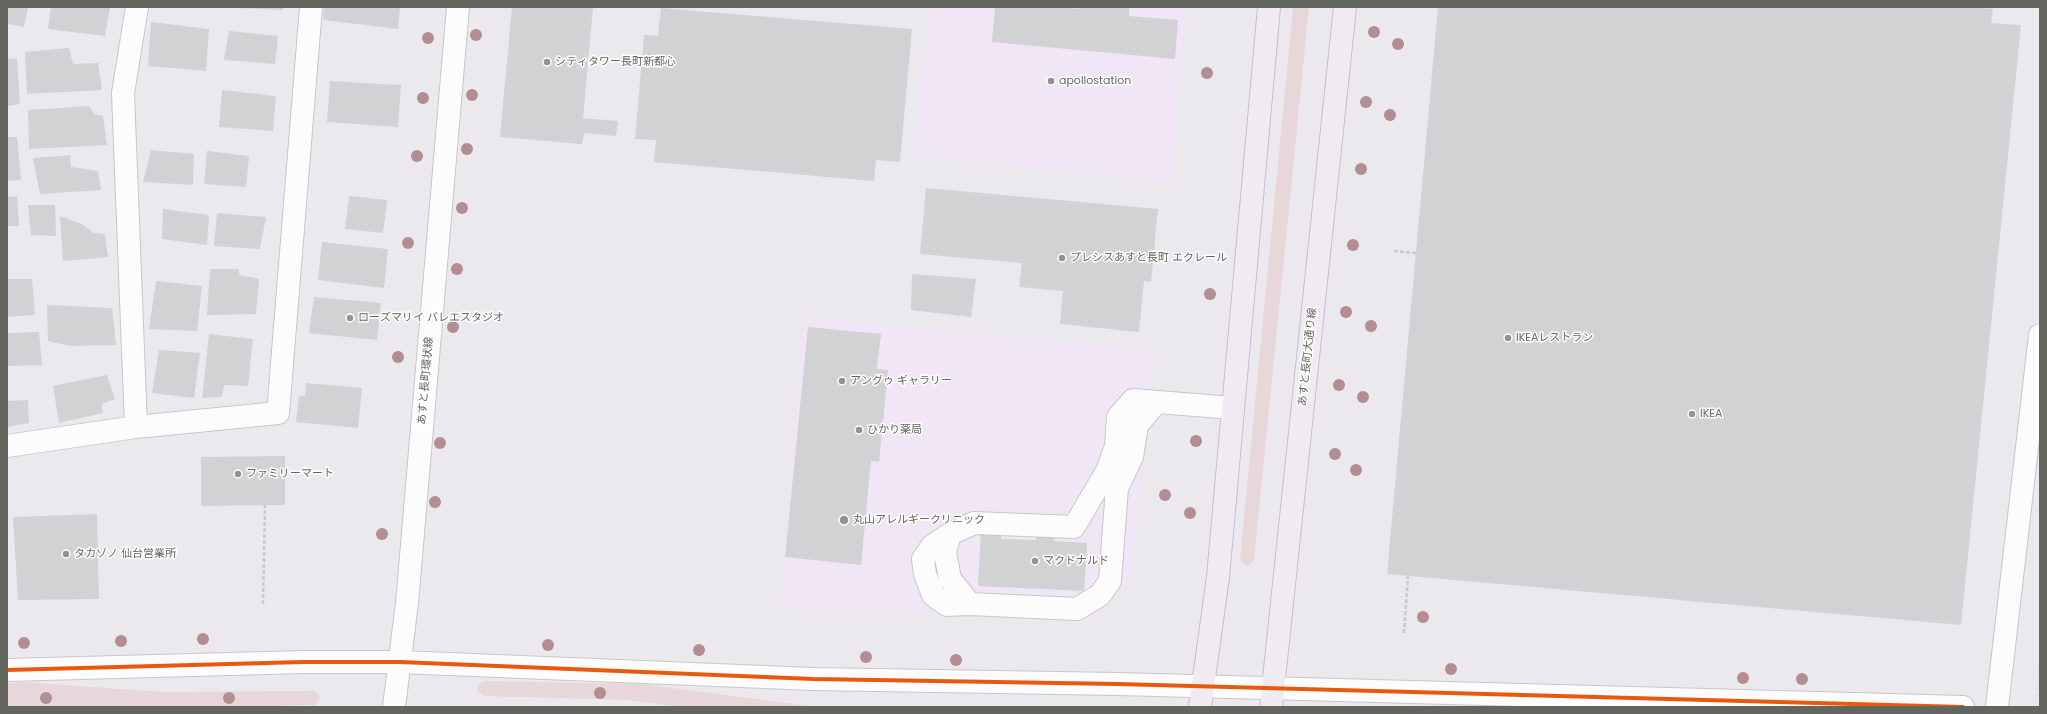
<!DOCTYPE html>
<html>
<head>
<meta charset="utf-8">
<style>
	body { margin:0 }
	#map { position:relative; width:2047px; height:714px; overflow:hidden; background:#ece9ee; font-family:Poppins,sans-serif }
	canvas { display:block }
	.frame { position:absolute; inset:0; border:8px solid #63665f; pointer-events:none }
</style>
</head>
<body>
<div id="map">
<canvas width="2047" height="714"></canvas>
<div class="frame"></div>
</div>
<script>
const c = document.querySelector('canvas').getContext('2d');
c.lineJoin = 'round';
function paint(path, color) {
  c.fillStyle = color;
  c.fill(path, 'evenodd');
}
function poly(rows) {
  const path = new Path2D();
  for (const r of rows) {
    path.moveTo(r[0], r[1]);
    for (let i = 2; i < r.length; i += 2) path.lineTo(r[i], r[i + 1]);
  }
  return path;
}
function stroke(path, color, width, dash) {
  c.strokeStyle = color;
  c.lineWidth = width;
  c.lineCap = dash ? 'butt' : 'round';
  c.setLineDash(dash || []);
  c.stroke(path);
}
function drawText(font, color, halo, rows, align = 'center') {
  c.font = font + ' Poppins,"Noto Sans JP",sans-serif';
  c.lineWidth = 3;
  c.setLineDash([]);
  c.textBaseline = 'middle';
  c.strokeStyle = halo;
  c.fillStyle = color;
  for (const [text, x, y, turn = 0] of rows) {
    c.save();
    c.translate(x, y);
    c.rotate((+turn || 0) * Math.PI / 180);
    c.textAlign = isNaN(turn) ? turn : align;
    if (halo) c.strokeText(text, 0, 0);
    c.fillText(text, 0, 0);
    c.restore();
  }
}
const commercial = poly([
	[931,7,1186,7,1170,182,914,155],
	[804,319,1153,350,1131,580,1088,619,909,612,781,610]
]);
const green = poly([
	[1293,7,1309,7,1254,560,1248,566,1242,563,1240,559],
	[484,681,643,684,816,707,680,707,628,700,484,696,477,690,478,685],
	[23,682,162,692,313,691,317,693,320,697,319,701,315,705,234,707,7,707,7,683]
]);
const building = poly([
	[7,7,28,7,24,27,7,24],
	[51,7,110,7,105,36,48,29],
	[238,7,283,7,283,10,238,8],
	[324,7,400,7,398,29,323,20],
	[512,7,593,7,583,118,618,121,616,136,584,133,582,144,500,137],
	[995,7,1055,7,1079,9,1079,7,1129,7,1129,16,1178,20,1175,59,992,42],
	[1438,7,1967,7,1993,9,1991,23,2021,25,1961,625,1387,574],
	[661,8,912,29,900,162,876,160,874,181,654,162,656,140,635,139,644,35,658,36],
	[151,22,209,29,206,71,148,66],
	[229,31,278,36,275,64,224,60],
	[69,48,73,64,98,63,102,90,27,94,25,52],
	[17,58,20,104,7,106,7,59],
	[330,81,401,85,398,127,327,122],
	[222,90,276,96,273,131,219,127],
	[89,106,94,114,103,116,107,145,29,149,28,110],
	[7,137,17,137,21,180,7,181],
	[151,150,194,154,193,185,143,182],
	[207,151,249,156,246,187,204,184],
	[70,155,71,167,98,171,101,190,40,194,33,158],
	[926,188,1158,209,1151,282,1144,281,1139,332,1060,324,1063,291,1019,287,1022,263,920,254],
	[17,196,19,226,7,226,7,197],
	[349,196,387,200,383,233,345,229],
	[28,205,55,205,56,236,31,235],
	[163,209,209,215,207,245,162,239],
	[217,213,266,217,260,249,214,246],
	[60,216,82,224,94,233,105,234,108,257,63,261],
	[322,242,388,249,384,288,318,280],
	[210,269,238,269,240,275,259,279,256,314,207,315],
	[912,274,976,279,971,317,911,310],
	[7,279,32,279,35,315,7,317],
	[156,281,202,286,197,331,149,329],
	[314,297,381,303,377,340,309,333],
	[47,305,112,308,116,345,70,346,48,341],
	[808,327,881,334,877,369,888,370,879,462,871,461,861,565,785,557],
	[39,332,42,365,7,366,7,333],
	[209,334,253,339,248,386,224,385,222,397,202,398],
	[159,350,200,353,194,398,152,393],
	[107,375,115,399,102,404,103,413,59,423,53,386],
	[306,383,362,388,358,428,296,422,299,396,305,396],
	[28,400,29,423,7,427,7,401],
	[285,456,285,505,201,506,201,457],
	[97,514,99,599,18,600,13,517],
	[981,528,1002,529,1001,539,1036,540,1037,531,1055,532,1054,541,1087,543,1084,591,978,586]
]);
const path = poly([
	[1394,251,1416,253],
	[263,604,265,505],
	[1404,633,1408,576]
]);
const minor = poly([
	[1157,402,1137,425,1132,457,1117,488,1110,581,1100,595,1077,609,970,604,950,579,945,552,950,534,974,523,1074,527,1107,471,1116,446,1118,417,1133,400,1233,408],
	[136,427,123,93,137,7],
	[7,446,136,427,278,413,311,7],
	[950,534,932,546,923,559,925,574,933,595,947,605,970,604],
	[7,670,303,662,400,662,813,679,1118,684,1963,707],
	[394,707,407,603,458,7],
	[1997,707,2040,335]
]);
const major = poly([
	[1200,707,1218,577,1269,7],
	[1271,707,1345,7]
]);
const rail = poly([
	[2036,707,2040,658]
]);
const cycleway = poly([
	[7,670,303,662,400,662,813,679,1118,684,1963,707]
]);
const trees = [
	[1374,32],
	[476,35],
	[428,38],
	[1398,44],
	[1207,73],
	[472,95],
	[423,98],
	[1366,102],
	[1390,115],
	[467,149],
	[417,156],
	[1361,169],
	[462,208],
	[408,243],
	[1353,245],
	[457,269],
	[1210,294],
	[1346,312],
	[1371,326],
	[453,327],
	[398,357],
	[1339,385],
	[1363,397],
	[1196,441],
	[440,443],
	[1335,454],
	[1356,470],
	[1165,495],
	[435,502],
	[1190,513],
	[382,534],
	[1423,617],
	[203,639],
	[121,641],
	[24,643],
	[548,645],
	[699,650],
	[866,657],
	[956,660],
	[1451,669],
	[1743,678],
	[1802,679],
	[600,693],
	[46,698],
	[229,698]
];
const markers = [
	[547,62,4,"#939491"],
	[1051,81,4,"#939491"],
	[1062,258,4,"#939491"],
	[350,318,4,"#939491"],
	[1508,338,4,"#939491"],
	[842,381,4,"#939491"],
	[1692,414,4,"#939491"],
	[859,430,4,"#939491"],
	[238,474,4,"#939491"],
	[844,520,5,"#939491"],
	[66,554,4,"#939491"],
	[1035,561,4,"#939491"]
];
const poiNames = [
	["シティタワー長町新都心",555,62],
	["apollostation",1059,81],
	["プレシスあすと長町 エクレール",1070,258],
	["ローズマリイ バレエスタジオ",358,318],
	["IKEAレストラン",1516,338],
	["アングゥ ギャラリー",850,381],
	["IKEA",1700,414],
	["ひかり薬局",867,430],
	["ファミリーマート",246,474],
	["丸山アレルギークリニック",853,520],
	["タカゾノ 仙台営業所",74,554],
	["マクドナルド",1043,561]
];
const streetNames = [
	["あすと長町大通り線",1308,357,-84],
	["あすと長町環状線",426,381,-85]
];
paint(commercial, '#f0e6f5');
paint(green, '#e7d7db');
paint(building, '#d2d1d3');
stroke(minor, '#c8c7c8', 24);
stroke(major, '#cabbd2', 24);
stroke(path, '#cccac8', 2.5, [4, 2]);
stroke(minor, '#fcfcfc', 22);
stroke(major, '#f0ebf2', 22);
stroke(rail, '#dcdbdb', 3, [1, 5]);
stroke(cycleway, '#e8590c', 4);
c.fillStyle = '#b28d91';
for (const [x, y] of trees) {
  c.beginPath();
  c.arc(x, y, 6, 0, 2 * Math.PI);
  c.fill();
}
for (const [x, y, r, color] of markers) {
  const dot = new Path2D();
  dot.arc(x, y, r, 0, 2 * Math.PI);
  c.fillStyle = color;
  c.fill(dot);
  stroke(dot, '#fff', 1.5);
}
drawText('11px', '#63665f', '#fff', poiNames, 'left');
drawText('11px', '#63665f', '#fff', streetNames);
</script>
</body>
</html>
